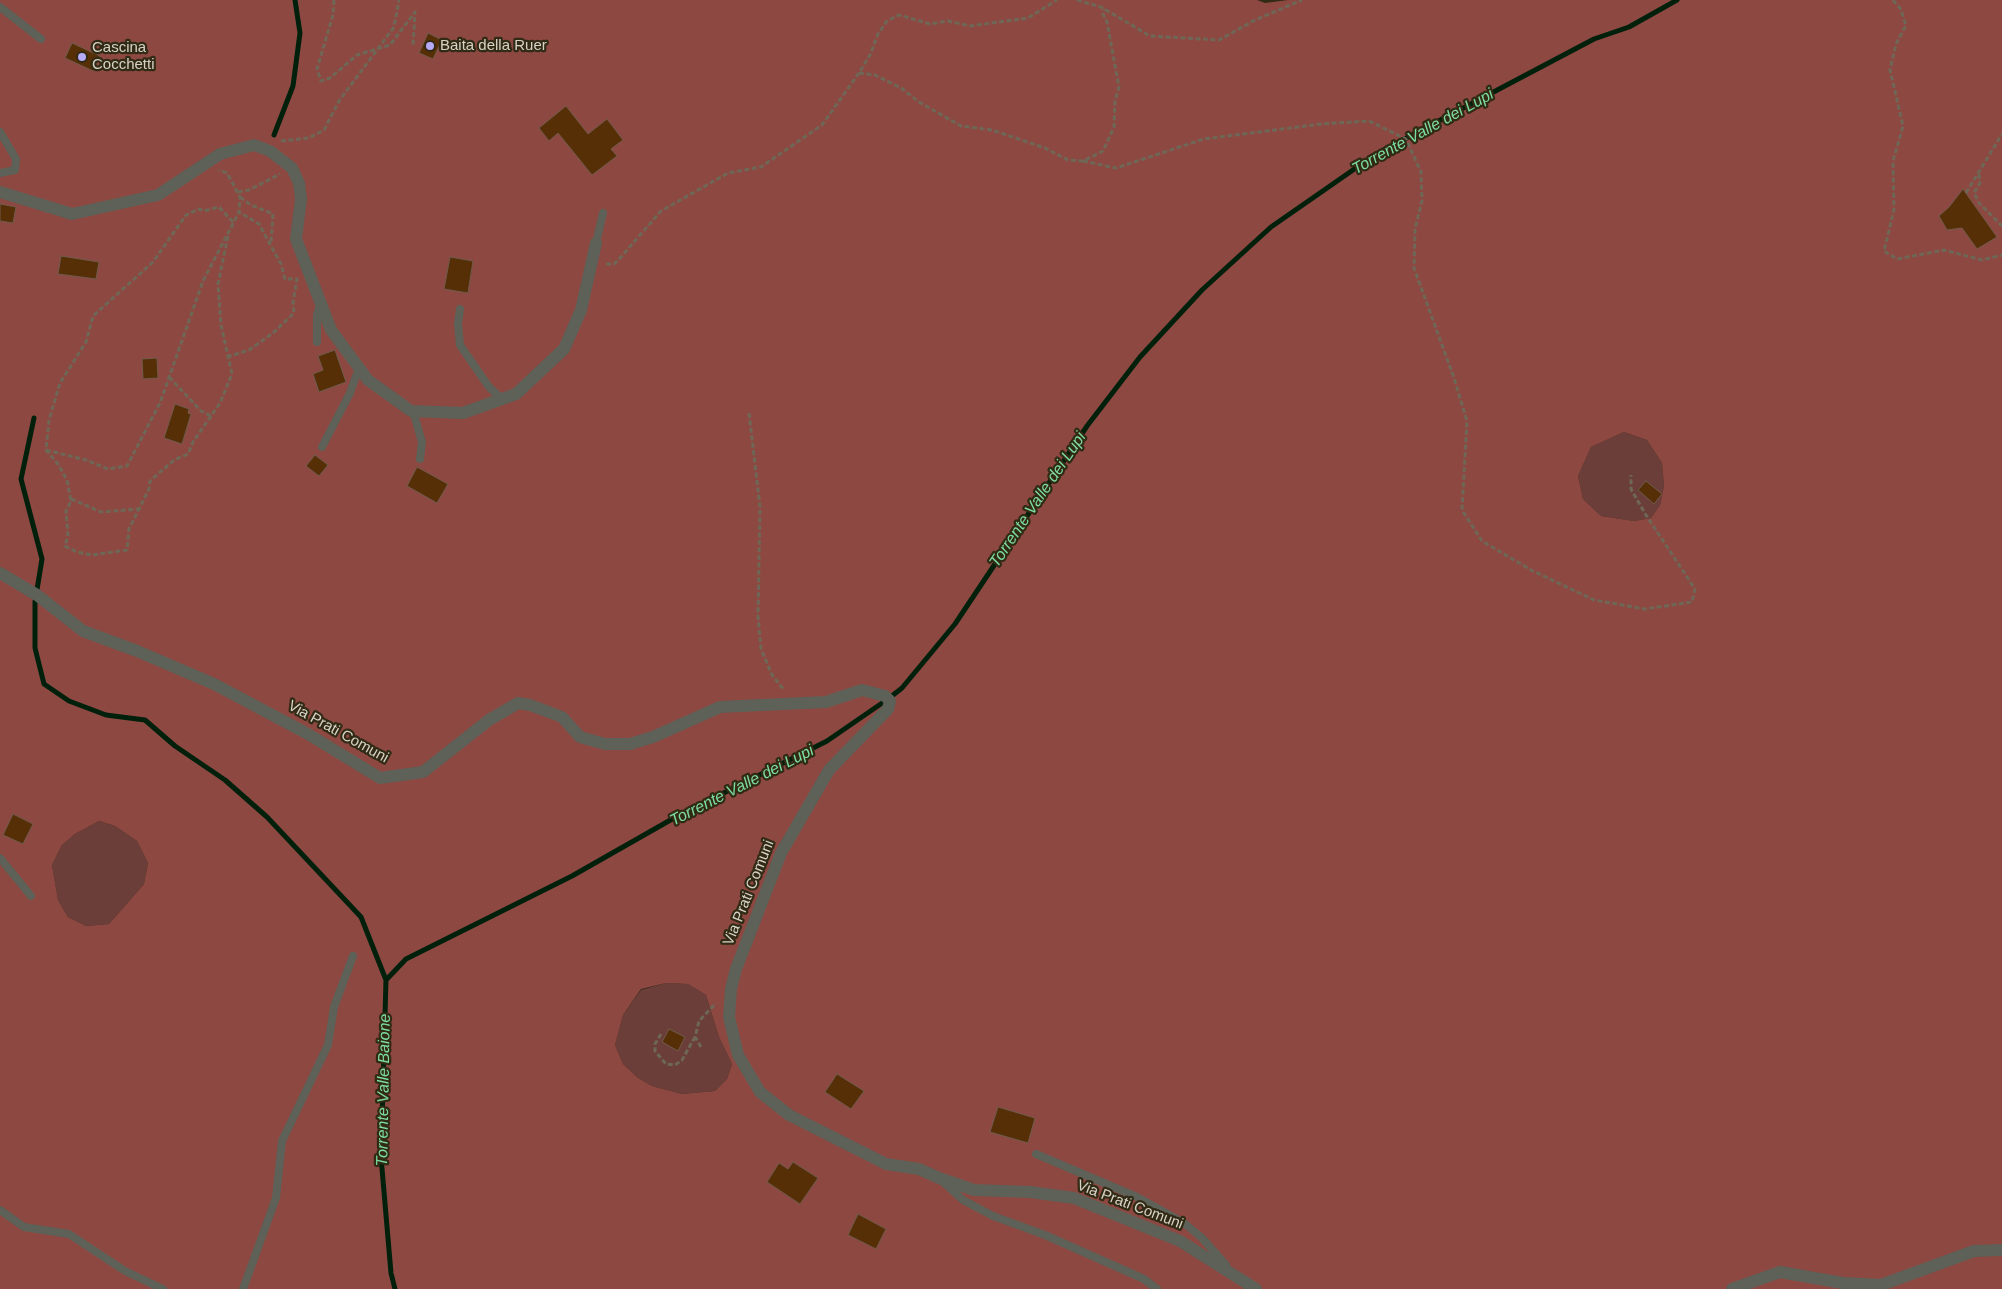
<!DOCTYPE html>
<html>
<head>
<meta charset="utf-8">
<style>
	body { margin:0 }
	canvas { display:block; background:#312a15 }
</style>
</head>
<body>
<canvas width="2002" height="1289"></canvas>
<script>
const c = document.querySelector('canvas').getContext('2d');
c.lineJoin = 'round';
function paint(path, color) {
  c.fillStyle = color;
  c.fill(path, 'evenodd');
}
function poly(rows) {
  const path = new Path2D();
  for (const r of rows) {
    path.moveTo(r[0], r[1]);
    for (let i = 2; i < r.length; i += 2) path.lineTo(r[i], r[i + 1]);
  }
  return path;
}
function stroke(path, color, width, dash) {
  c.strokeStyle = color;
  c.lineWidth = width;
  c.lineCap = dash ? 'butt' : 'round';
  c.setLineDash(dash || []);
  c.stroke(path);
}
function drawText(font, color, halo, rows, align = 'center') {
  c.font = font + ' Arial,sans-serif';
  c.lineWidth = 4.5;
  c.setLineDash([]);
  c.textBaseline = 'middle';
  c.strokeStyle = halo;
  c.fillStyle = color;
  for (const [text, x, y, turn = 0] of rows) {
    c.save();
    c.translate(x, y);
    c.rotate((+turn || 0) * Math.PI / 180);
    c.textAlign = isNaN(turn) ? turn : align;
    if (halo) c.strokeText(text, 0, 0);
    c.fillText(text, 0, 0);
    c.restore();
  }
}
const green = poly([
	[1624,432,1647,440,1662,463,1664,486,1660,505,1651,518,1634,521,1601,516,1583,499,1578,476,1591,447],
	[99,821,115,826,137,841,148,863,144,884,109,924,86,926,68,917,58,900,52,865,62,845,75,834],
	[666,983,688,984,706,995,719,1037,732,1064,727,1079,715,1091,682,1094,652,1086,638,1078,623,1064,615,1045,623,1015,641,990]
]);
const forest = poly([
	[0,0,1257,0,1265,3,1288,0,2002,0,2002,1289,0,1289],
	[1624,432,1647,440,1662,463,1664,486,1660,505,1651,518,1634,521,1601,516,1583,499,1578,476,1591,447],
	[99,821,115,826,137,841,148,863,144,884,109,924,86,926,68,917,58,900,52,865,62,845,75,834],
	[666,983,688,984,706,995,719,1037,732,1064,727,1079,715,1091,682,1094,652,1086,638,1078,623,1064,615,1045,623,1015,641,989]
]);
const stream = poly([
	[274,135,293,86,300,33,295,0],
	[34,418,21,479,42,559,35,602,35,648,44,684,69,701,106,715,145,720,175,746,225,780,267,817,361,917,386,980,381,1157,391,1273,395,1289],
	[386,980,406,959,572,876,674,818,827,741,888,699,902,688,955,624,1087,426,1140,357,1202,290,1271,227,1376,154,1594,39,1629,27,1677,0]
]);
const building = poly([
	[428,33,442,40,433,59,419,53,428,33],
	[72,43,100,56,93,71,65,58,72,43],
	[566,106,588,134,607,119,623,140,611,149,617,156,592,175,558,133,549,141,539,128,566,106],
	[1963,189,1997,237,1977,249,1962,228,1947,230,1939,216,1949,207,1963,189],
	[0,204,16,207,13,223,0,221,0,204],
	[61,256,99,262,96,279,58,274,61,256],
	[450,257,473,261,468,293,444,289,450,257],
	[335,350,346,382,319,392,313,374,323,370,318,356,335,350],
	[157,358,158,378,143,379,142,359,157,358],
	[175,404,189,409,188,413,191,414,182,444,164,438,175,404],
	[315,455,328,465,319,476,306,466,315,455],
	[417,467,448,484,437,503,407,486,417,467],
	[1646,481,1662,494,1654,504,1638,490,1646,481],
	[13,814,33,824,23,844,3,835,13,814],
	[669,1029,685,1037,678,1051,662,1042,669,1029],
	[837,1074,864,1091,851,1109,825,1092,837,1074],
	[998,1107,1035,1118,1028,1143,990,1132,998,1107],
	[793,1162,818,1178,800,1204,767,1182,779,1163,788,1169,793,1162],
	[858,1214,886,1229,876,1249,848,1235,858,1214]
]);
const path = poly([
	[334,0,333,15,317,69,321,81,330,78,357,55,390,45,415,12,413,47],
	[1077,0,1101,7,1150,36,1219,40,1255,20,1302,0],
	[1893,0,1900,8,1906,25,1896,44,1890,70,1903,126,1893,161,1894,210,1884,251,1897,259,1944,250,1982,260,2002,255],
	[859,73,875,75,901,88,919,102,961,126,992,130,1045,148,1068,160,1083,161,1103,151,1114,127,1115,101,1119,87,1107,22,1103,14,1104,9],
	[281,141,309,138,324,130,339,101,394,27,399,0],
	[1083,161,1116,168,1204,139,1321,124,1369,121,1406,139,1421,172,1422,201,1415,229,1414,268,1453,375,1467,421,1462,510,1482,541,1531,570,1594,600,1645,609,1692,602,1695,589,1646,515,1631,489,1631,475],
	[1979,174,1980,183,1974,193,1979,203,2002,226],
	[238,192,249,190,280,174],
	[1966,193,2002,134],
	[240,197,251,205,273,214,271,242],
	[228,236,218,284,221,325,232,374,220,403,193,442,188,454,174,460,150,481,149,489,129,529,127,550,92,555,77,552,65,546,68,535,66,511,71,501,67,480,58,464,46,450,49,420,60,383,86,342,93,316,153,262,186,215,199,209,204,211,219,207,232,221,232,228],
	[606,264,614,264,621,257,661,211,728,173,761,167,822,125,859,73,870,55,878,34,887,21,899,15,930,24,948,21,970,26,1028,18,1057,0],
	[227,357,249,350,273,333,294,313,293,302,297,279,285,279,281,264,259,224,239,212],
	[169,377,201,411,211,416],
	[749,413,760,507,758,616,761,649,772,675,784,690],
	[46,450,86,460,108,469,127,466,160,403,203,281,239,212,240,197,227,173,219,170],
	[71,499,101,512,139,509],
	[661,1034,655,1044,655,1051,666,1064,675,1065,682,1060,695,1037],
	[701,1047,695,1037,699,1021,716,1003]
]);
const service = poly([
	[0,7,41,39],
	[0,132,16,159,15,170,0,173],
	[596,243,603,213],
	[460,309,458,324,460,345,489,387,502,399],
	[317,342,317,315,320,304],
	[413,411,422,442,420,459],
	[322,447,350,393,359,368],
	[0,858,31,896],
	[1036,1154,1137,1197,1184,1223,1202,1238,1226,1265],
	[942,1181,963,1200,993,1216,1045,1235,1144,1279,1157,1289],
	[0,1210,24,1227,69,1234,125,1271,163,1289],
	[243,1289,276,1198,282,1141,328,1045,334,1007,353,956]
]);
const minor = poly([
	[0,192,72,214,158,195,220,154,254,145,270,151,292,168,299,183,301,199,296,239,331,330,368,380,411,411,463,413,516,394,564,349,581,310,596,243],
	[0,573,37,595,83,631,137,651,214,684,308,734,380,778,423,772,489,720,518,703,530,705,562,717,580,737,605,744,630,744,653,737,720,707,826,702,862,690,885,696,890,701,888,709,829,770,781,853,736,969,731,989,729,1017,738,1055,760,1092,789,1115,886,1164,919,1169,939,1178,974,1190,1030,1192,1074,1198,1180,1241,1256,1289],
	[1732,1289,1780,1272,1843,1283,1881,1285,1974,1251,2002,1250]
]);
const markers = [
	[430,46,5,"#b7abf8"],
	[82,57,5,"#b7abf8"]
];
const poiNames = [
	["Baita della Ruer",440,46],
	["Cascina",92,48],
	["Cocchetti",92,65]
];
const streetNames = [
	["Via Prati Comuni",338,732,29],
	["Via Prati Comuni",749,893,-68],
	["Via Prati Comuni",1130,1205,21]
];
const waterNames = [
	["Torrente Valle dei Lupi",1423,132,-29],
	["Torrente Valle dei Lupi",1038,500,-56],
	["Torrente Valle dei Lupi",742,786,-27],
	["Torrente Valle Baione",384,1090,-89]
];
paint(green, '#6b3e39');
paint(forest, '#8e4842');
stroke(stream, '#00200c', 5);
paint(building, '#572f07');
stroke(building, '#6f5b4c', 1);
stroke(path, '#6e6756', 3, [5, 2.5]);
stroke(service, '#5d6157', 8);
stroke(minor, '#5d6157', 12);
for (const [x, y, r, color] of markers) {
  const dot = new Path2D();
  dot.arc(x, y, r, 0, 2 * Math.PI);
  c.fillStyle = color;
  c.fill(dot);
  stroke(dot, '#312a15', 2);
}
drawText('15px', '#d7d2c6', '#312a15', poiNames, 'left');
drawText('15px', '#d7d2c6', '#312a15', streetNames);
drawText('italic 16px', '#7ddda0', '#312a15', waterNames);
</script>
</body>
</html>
